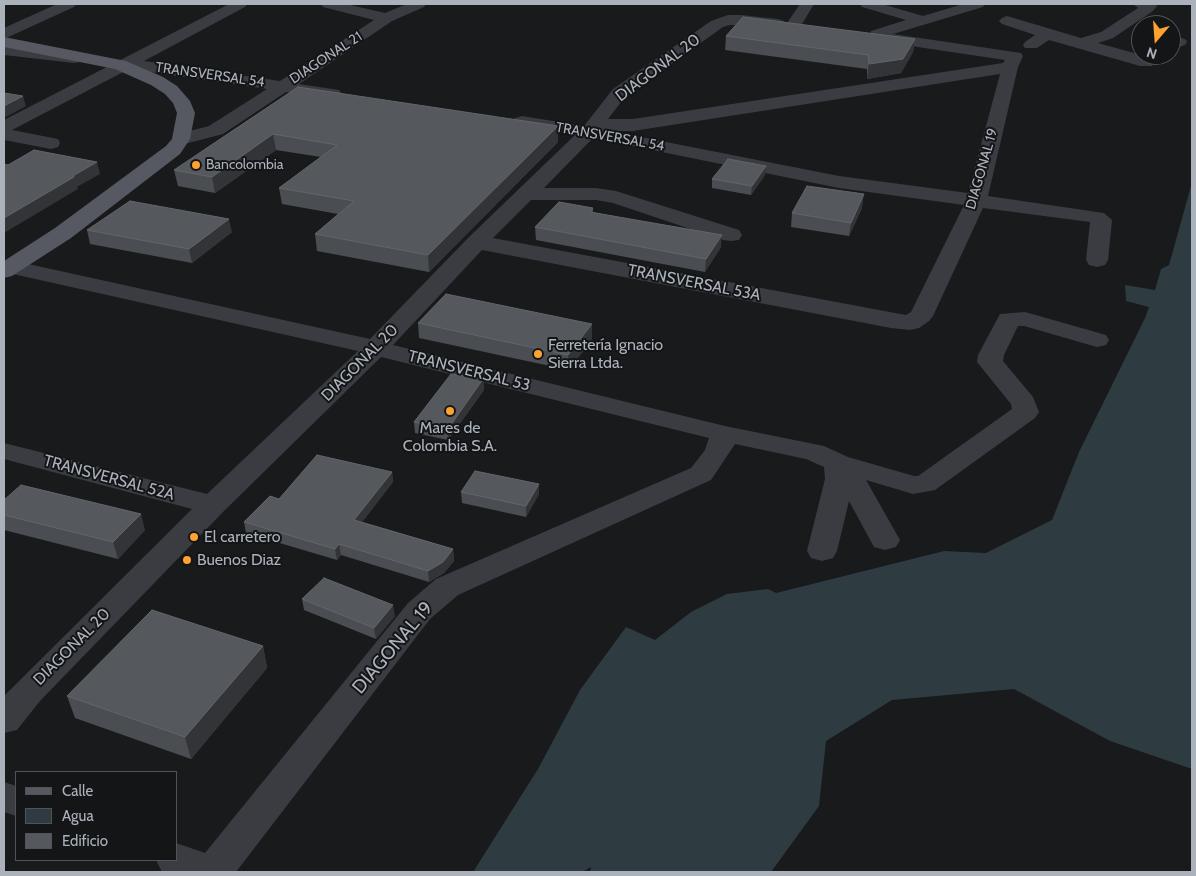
<!DOCTYPE html>
<html>
<head>
<meta charset="utf-8">
<style>
	body { margin:0 }
	#map { position:relative; width:1196px; height:876px; overflow:hidden; background:#191a1c; font-family:Cabin,sans-serif }
	canvas { display:block }
	.frame { position:absolute; inset:0; border:5px solid #abb2bc; pointer-events:none }
	.legend { position:absolute; left:15px; top:771px; width:162px; height:90px; box-sizing:border-box; background:#141517; border:1px solid #505459; margin:0; padding:6px 9px; list-style:none; font-size:15px; color:#abb2bc }
	.legend li { display:flex; align-items:center; gap:10px; height:25px }
	.legend b { width:25px; border:1px solid #505459 }
	.north { position:absolute; left:1131px; top:15px; width:50px; height:50px; box-sizing:border-box; background:#141517; border:1px solid #505459; border-radius:50%; rotate:198deg; font-size:14px; font-weight:700; line-height:20px; text-align:center; color:#abb2bc }
	.north::after { content:''; display:block; margin:auto; width:18px; height:22px; background:#fea230; clip-path:polygon(50% 0,100% 100%,50% 72%,0 100%) }
</style>
</head>
<body>
<div id="map">
<canvas width="1196" height="876"></canvas>
<div class="frame"></div>
<ul class="legend">
<li><b style="height:6px;background:#565961"></b>Calle</li>
<li><b style="height:14px;background:#2e3b41"></b>Agua</li>
<li><b style="height:14px;background:#55585d"></b>Edificio</li>
</ul>
<div class="north">N</div>
</div>
<script>
const c = document.querySelector('canvas').getContext('2d');
c.lineJoin = 'round';
function paint(path, color) {
  c.fillStyle = color;
  c.fill(path, 'evenodd');
}
function poly(rows) {
  const path = new Path2D();
  for (const r of rows) {
    path.moveTo(r[0], r[1]);
    for (let i = 2; i < r.length; i += 2) path.lineTo(r[i], r[i + 1]);
  }
  return path;
}
function stroke(path, color, width, dash) {
  c.strokeStyle = color;
  c.lineWidth = width;
  c.lineCap = dash ? 'butt' : 'round';
  c.setLineDash(dash || []);
  c.stroke(path);
}
function drawText(font, color, halo, rows, align = 'center') {
  c.font = font + ' Cabin,sans-serif';
  c.lineWidth = 4;
  c.setLineDash([]);
  c.textBaseline = 'middle';
  c.strokeStyle = halo;
  c.fillStyle = color;
  for (const [text, x, y, turn = 0] of rows) {
    c.save();
    c.translate(x, y);
    c.rotate((+turn || 0) * Math.PI / 180);
    c.textAlign = isNaN(turn) ? turn : align;
    if (halo) c.strokeText(text, 0, 0);
    c.fillText(text, 0, 0);
    c.restore();
  }
}
const water = poly([
	[1192,170,1192,769,1110,741,1014,689,892,700,826,741,819,806,771,872,590,872,591,867,582,872,473,872,538,769,580,690,626,627,655,640,691,612,727,594,768,589,776,593,944,551,986,553,1052,520,1079,452,1145,318,1149,307,1126,301,1125,285,1155,290,1161,269,1169,265,1191,186]
]);
const minor = poly([
	[57,4,76,4,74,7,4,39,4,28,57,4],
	[229,4,247,4,245,7,144,61,280,81,374,20,323,7,321,4,346,4,385,13,407,4,426,4,424,7,392,21,299,84,339,90,342,94,339,98,333,99,286,92,223,134,181,145,174,143,172,139,174,135,209,126,267,89,129,69,12,130,58,139,60,143,58,147,51,149,4,140,4,120,229,4],
	[800,4,814,4,799,29,787,29,785,26,800,4],
	[860,4,882,4,923,16,963,4,985,4,983,7,893,34,1021,53,1023,56,1018,67,988,196,1104,213,1112,220,1108,260,1105,265,1097,267,1089,265,1086,260,1090,222,983,208,933,316,929,321,919,328,910,330,891,328,482,250,393,345,725,426,824,446,848,457,914,476,918,476,1012,409,1011,404,977,362,978,355,1000,314,1025,312,1106,335,1109,340,1106,345,1097,347,1024,326,1018,326,1004,355,1003,361,1033,397,1039,412,1035,418,935,490,913,494,866,480,900,540,896,547,885,550,874,547,849,501,837,551,833,558,822,561,811,558,807,551,825,479,824,467,806,459,735,444,711,480,458,595,430,619,236,872,162,872,156,860,176,860,176,843,205,853,408,603,436,579,691,468,705,450,709,438,381,357,223,512,40,701,17,730,4,733,4,696,192,509,4,459,4,443,207,494,358,351,4,272,4,262,10,260,370,339,469,237,575,135,515,126,513,122,515,118,522,116,584,126,613,89,711,21,728,15,741,15,778,19,784,21,786,24,784,27,778,29,741,25,730,25,723,27,625,97,608,119,633,119,1003,63,1005,60,871,40,869,37,871,31,906,20,862,7,860,4],
	[1000,74,968,193,839,176,610,131,633,131,1000,74],
	[593,138,839,188,964,205,911,312,906,315,493,238,531,200,596,200,613,203,723,240,731,241,739,240,742,235,739,230,616,191,596,188,544,188,593,138],
	[1133,4,1155,4,1157,6,1153,11,1113,38,1098,43,1152,58,1154,62,1152,66,1140,66,1049,40,1037,48,1025,48,1023,45,1025,42,1035,35,1002,24,999,21,1002,18,1007,16,1081,38,1101,32,1138,8,1133,4],
	[1171,35,1185,39,1187,42,1185,45,1179,47,1171,45,1171,35],
	[4,45,74,53,80,54,82,58,80,62,74,63,4,55,4,45],
	[4,782,16,786,16,816,4,812,4,782]
]);
const major = poly([
	[4,37,126,61,163,77,177,86,190,101,195,113,190,139,180,154,71,238,12,276,4,278,4,261,55,228,166,146,172,139,177,113,173,103,165,94,151,85,115,69,4,47,4,37]
]);
const wall = poly([
	[726,36,915,39,913,52,901,73,867,79,867,69,725,50],
	[298,87,558,142,429,272,317,251,315,234,338,214,282,204,279,188,321,157,276,150,215,193,178,186,174,170],
	[766,166,765,175,751,195,712,188,712,179],
	[593,208,593,212,721,247,705,272,536,240,535,227],
	[862,208,849,236,791,227,792,213],
	[87,230,232,232,192,263,90,244],
	[418,323,592,339,569,370,419,338],
	[483,379,484,390,448,440,415,433,414,422],
	[392,472,393,482,362,522,453,549,454,561,444,573,429,582,341,555,337,560,246,533,244,522,279,499],
	[461,492,539,494,526,517,462,503],
	[4,515,145,530,118,559,4,530],
	[302,599,395,616,376,639,304,610],
	[263,646,267,668,191,759,75,718,67,696]
]);
const shadedWall = poly([
	[915,39,913,52,901,73,867,79,869,64],
	[23,96,26,106,4,118,4,106],
	[558,126,558,142,429,272,428,255],
	[273,134,276,150,215,193,212,177],
	[97,162,100,174,77,187,78,189,4,233,4,218],
	[766,166,765,175,751,195,752,186],
	[864,194,862,208,849,236,851,223],
	[229,219,232,232,192,263,189,249],
	[722,235,721,247,705,272,706,259],
	[592,324,592,339,569,370,568,355],
	[483,379,484,390,448,440,448,429],
	[392,472,393,482,355,531,354,520],
	[539,484,539,494,526,517,526,506],
	[141,514,145,530,118,559,113,542],
	[339,544,341,555,337,560,335,549],
	[453,549,454,561,444,573,429,582,428,571],
	[393,605,395,616,376,639,374,628],
	[263,646,267,668,191,759,185,737]
]);
const building = poly([
	[743,17,915,39,903,59,869,64,868,55,726,36,743,17],
	[298,87,558,126,428,255,315,234,354,201,279,188,337,145,273,134,212,177,174,170,298,87],
	[4,93,23,96,4,106,4,93],
	[34,150,97,162,73,176,74,177,4,218,4,164,8,165,34,150],
	[728,159,766,166,752,186,712,179,728,159],
	[807,186,864,194,851,223,792,213,807,186],
	[130,201,229,219,189,249,87,230,130,201],
	[559,202,593,208,590,212,722,235,706,259,535,227,559,202],
	[446,294,592,324,568,355,418,323,446,294],
	[451,374,483,379,448,429,414,422,451,374],
	[317,455,392,472,354,520,453,549,443,562,428,571,339,544,335,549,244,522,270,496,279,499,317,455],
	[475,471,539,484,526,506,461,492,475,471],
	[21,485,141,514,113,542,4,515,4,500,21,485],
	[324,578,393,605,374,628,302,599,324,578],
	[152,610,263,646,185,737,67,696,152,610]
]);
const markers = [
	[196,165,5,"#fea230"],
	[538,354,5,"#fea230"],
	[450,411,5,"#fea230"],
	[194,537,5,"#fea230"],
	[187,560,5,"#fea230"]
];
const farStreetnames = [
	["DIAGONAL 21",326,58,-33],
	["TRANSVERSAL 54",210,75,8],
	["TRANSVERSAL 54",610,137,10],
	["DIAGONAL 19",982,169,-74]
];
const farPoinames = [
	["Bancolombia",206,165]
];
const streetNames = [
	["DIAGONAL 20",658,68,-37],
	["TRANSVERSAL 53A",694,283,11],
	["DIAGONAL 20",360,363,-45],
	["TRANSVERSAL 53",469,371,14],
	["TRANSVERSAL 52A",109,478,15],
	["DIAGONAL 20",72,647,-45]
];
const poiNames = [
	["Ferretería Ignacio",548,345],
	["Sierra Ltda.",548,363],
	["Mares de",450,428,"center"],
	["Colombia S.A.",450,446,"center"],
	["El carretero",204,537],
	["Buenos Diaz",197,560]
];
const nearStreetnames = [
	["DIAGONAL 19",393,648,-50]
];
paint(water, '#2e3b41');
paint(minor, '#3a3c41');
paint(major, '#565961');
paint(wall, '#4a4d51');
paint(shadedWall, '#323437');
paint(building, '#55585d');
stroke(building, '#62666c', 1);
for (const [x, y, r, color] of markers) {
  const dot = new Path2D();
  dot.arc(x, y, r, 0, 2 * Math.PI);
  c.fillStyle = color;
  c.fill(dot);
  stroke(dot, '#141517', 2);
}
drawText('14px', '#abb2bc', '#141517', farStreetnames);
drawText('14px', '#abb2bc', '#141517', farPoinames, 'left');
drawText('16px', '#abb2bc', '#141517', streetNames);
drawText('16px', '#abb2bc', '#141517', poiNames, 'left');
drawText('19px', '#abb2bc', '#141517', nearStreetnames);
</script>
</body>
</html>
